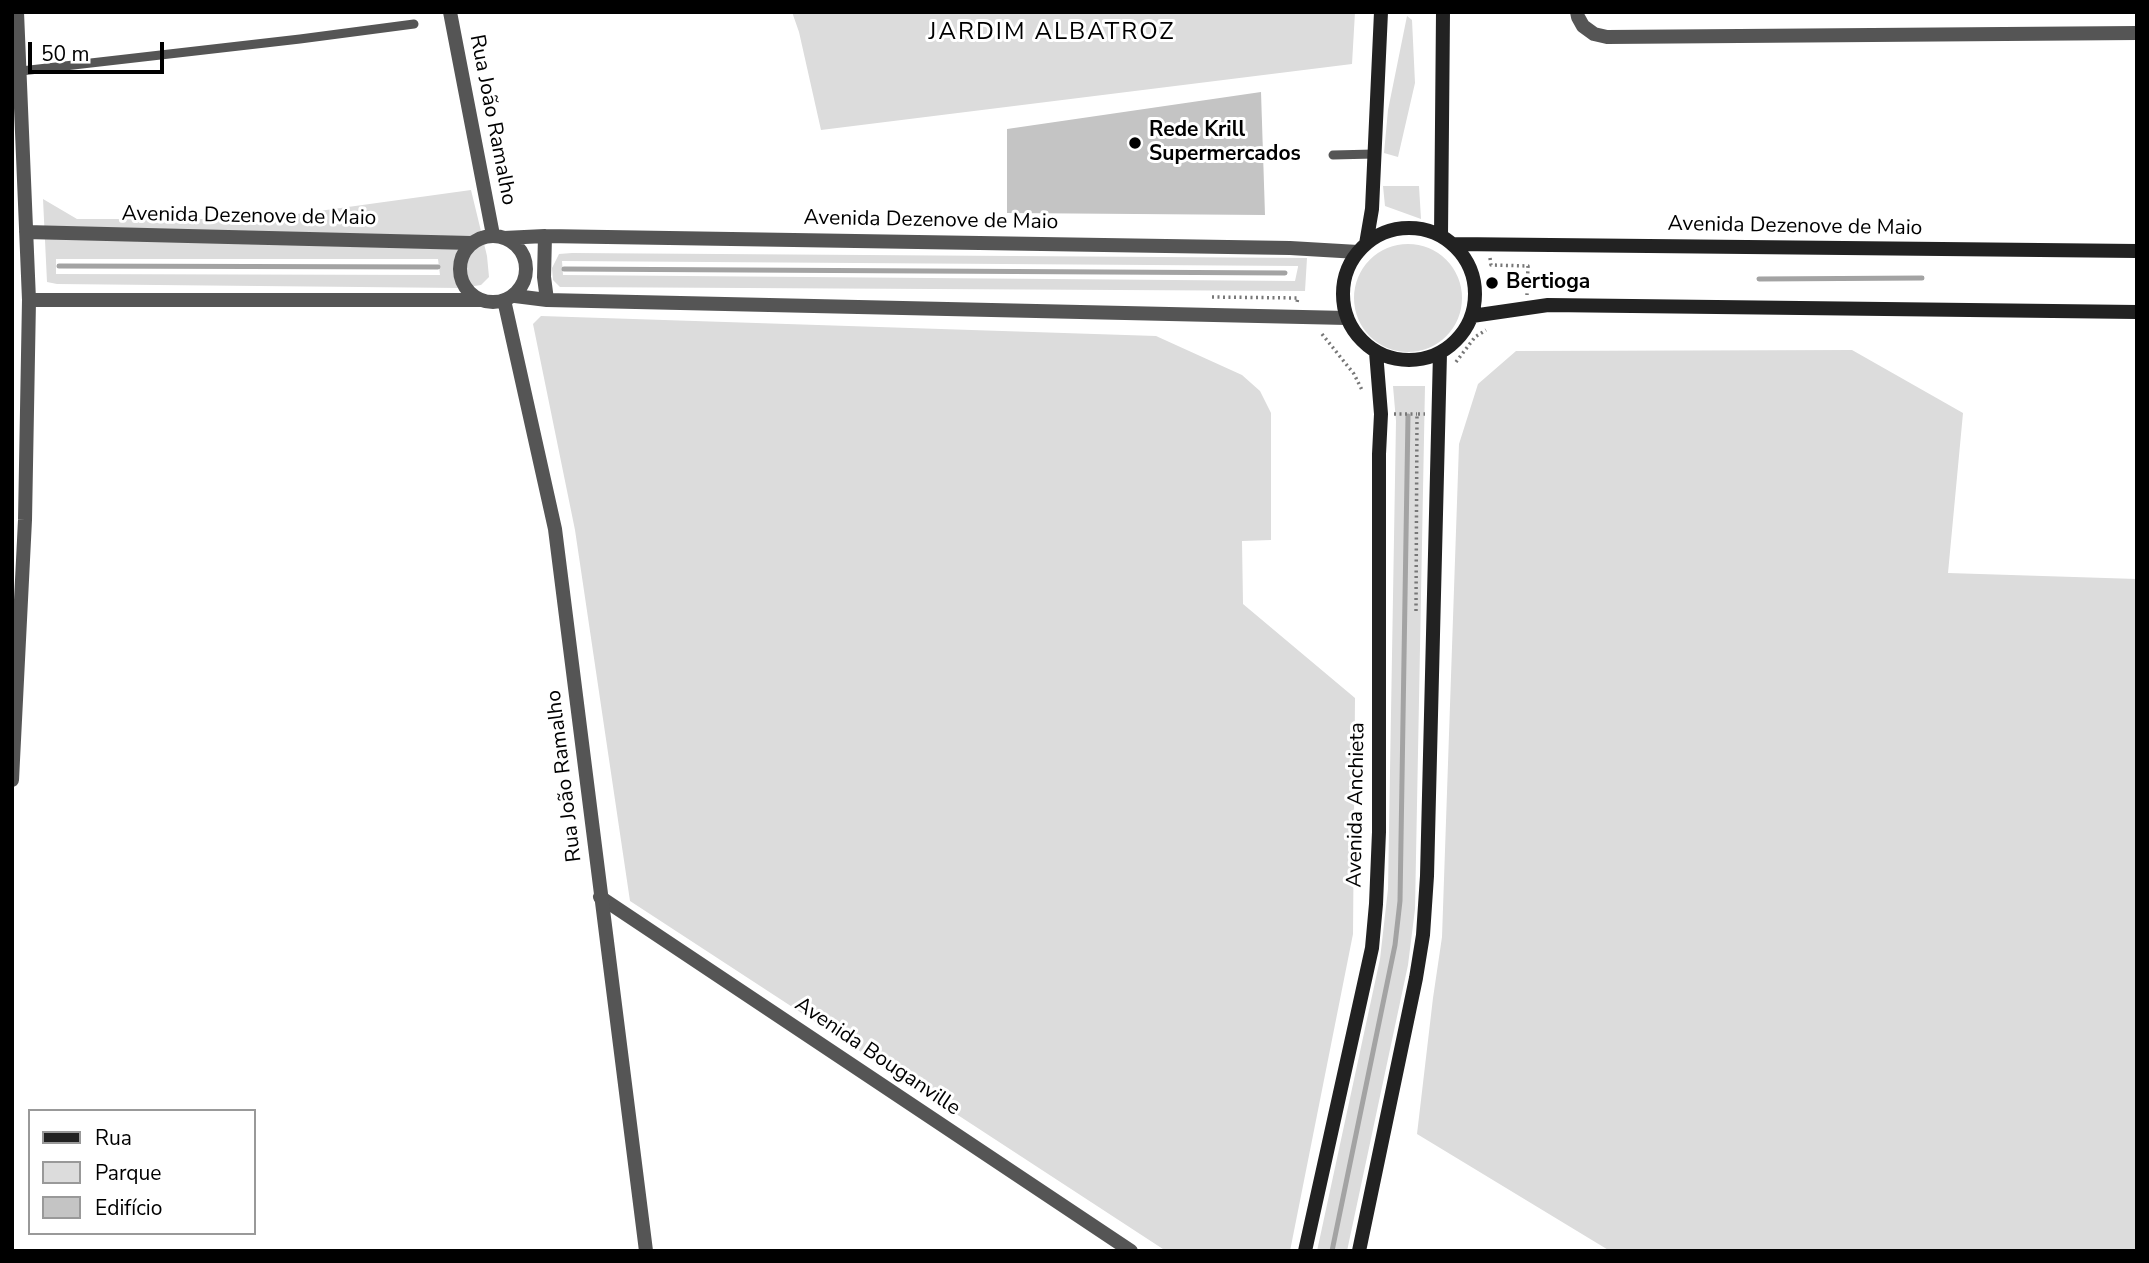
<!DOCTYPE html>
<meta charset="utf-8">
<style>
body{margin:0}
#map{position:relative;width:2149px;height:1263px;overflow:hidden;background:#fff;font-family:"Nunito Sans",sans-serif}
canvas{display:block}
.frame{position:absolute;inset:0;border:14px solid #000;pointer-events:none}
.legend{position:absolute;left:28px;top:1109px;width:228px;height:126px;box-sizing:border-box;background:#fff;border:2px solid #999;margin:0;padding:9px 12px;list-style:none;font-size:21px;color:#000}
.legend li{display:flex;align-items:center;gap:14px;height:35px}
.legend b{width:35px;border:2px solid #999}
.scale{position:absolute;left:28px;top:42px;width:136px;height:32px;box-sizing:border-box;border:4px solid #000;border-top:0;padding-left:9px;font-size:21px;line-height:24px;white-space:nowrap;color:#000;-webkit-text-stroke:5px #fff;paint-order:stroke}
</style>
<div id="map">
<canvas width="2149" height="1263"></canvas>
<div class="frame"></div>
<ul class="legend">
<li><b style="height:9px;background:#222"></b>Rua</li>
<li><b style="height:19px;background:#dcdcdc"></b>Parque</li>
<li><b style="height:19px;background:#c4c4c4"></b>Edifício</li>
</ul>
<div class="scale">50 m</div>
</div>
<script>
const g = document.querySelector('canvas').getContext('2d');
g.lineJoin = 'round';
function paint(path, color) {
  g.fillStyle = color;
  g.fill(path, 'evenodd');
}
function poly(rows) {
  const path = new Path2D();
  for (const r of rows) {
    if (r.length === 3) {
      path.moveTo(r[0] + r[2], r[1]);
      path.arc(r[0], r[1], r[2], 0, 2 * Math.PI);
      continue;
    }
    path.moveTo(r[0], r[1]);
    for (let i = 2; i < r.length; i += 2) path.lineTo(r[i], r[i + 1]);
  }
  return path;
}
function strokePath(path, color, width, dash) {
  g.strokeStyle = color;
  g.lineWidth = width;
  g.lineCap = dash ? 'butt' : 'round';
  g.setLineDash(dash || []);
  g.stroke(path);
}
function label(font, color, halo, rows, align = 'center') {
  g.font = font + ' "Nunito Sans",sans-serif';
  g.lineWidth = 6;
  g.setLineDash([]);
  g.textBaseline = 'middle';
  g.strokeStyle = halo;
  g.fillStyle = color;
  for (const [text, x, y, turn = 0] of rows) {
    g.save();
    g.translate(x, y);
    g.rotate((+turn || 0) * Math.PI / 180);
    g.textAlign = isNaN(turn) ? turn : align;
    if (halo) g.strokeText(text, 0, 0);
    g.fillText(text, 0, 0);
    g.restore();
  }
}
paint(poly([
 [792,12,1355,12,1352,64,821,130,799,32],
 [1407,16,1412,20,1415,83,1398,157,1384,153,1388,110],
 [1383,186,1419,186,1421,219,1385,206],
 [471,190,487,256,489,277,481,285,461,288,57,284,47,282,43,199,77,219,261,219],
 [438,259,440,275,56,274,56,259],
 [1408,298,54],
 [572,253,1307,258,1305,291,560,287,553,280,552,268,559,254],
 [562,261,1298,266,1298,267,1295,281,563,275],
 [541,316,1156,336,1242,375,1260,391,1271,413,1271,540,1242,541,1243,604,1355,698,1353,934,1290,1251,1166,1251,630,901,575,530,533,324],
 [1852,350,1963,413,1948,573,2137,579,2137,1251,1610,1251,1417,1134,1433,998,1442,937,1459,444,1478,384,1516,351],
 [1393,386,1425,386,1415,909,1408,965,1347,1251,1317,1251,1380,959,1388,889,1396,421]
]), '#dcdcdc');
strokePath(poly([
 [59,266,438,267],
 [564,269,1285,273],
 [1759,279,1922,278],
 [1332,1251,1395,945,1400,901,1408,416]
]), '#a3a3a3', 5);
paint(poly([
 [1261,92,1265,215,1007,213,1007,129]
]), '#c4c4c4');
strokePath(poly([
 [1490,258,1491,265,1528,266,1527,295],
 [1212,297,1298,298,1297,302],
 [1322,334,1354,374,1362,390],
 [1456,362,1475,337,1486,330],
 [1394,414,1417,414],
 [1416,611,1417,414,1425,414]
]), '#777', 3.5, [2, 3.5]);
strokePath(poly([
 [21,71,300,39,414,24],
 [1333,155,1374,154]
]), '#555', 9);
strokePath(poly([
 [1577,12,1578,17,1583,26,1594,34,1607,37,2137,33],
 [12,780,25,520,29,300],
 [600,897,1131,1251]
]), '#555', 14);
strokePath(poly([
 [17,12,29,300,481,300],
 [450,12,493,235],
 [26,232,471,243],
 [493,269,33],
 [545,236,544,277,547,300],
 [504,238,545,236,1290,248,1358,252],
 [515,296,547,300,1347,318],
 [504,300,555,529,646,1251]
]), '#555', 14);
strokePath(poly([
 [1409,294,66],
 [1441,236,1443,12],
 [1366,244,1372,209,1381,12],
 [1453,244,2137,251],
 [1472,316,1548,305,2137,312],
 [1305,1251,1372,948,1376,904,1379,832,1379,454,1381,414,1376,352],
 [1359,1251,1416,978,1423,935,1427,876,1440,353]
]), '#222', 14);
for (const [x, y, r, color] of [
 [1135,143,7,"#000"],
 [1492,283,7,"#000"]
]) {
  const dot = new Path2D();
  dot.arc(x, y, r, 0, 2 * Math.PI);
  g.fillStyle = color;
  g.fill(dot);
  strokePath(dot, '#fff', 2.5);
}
label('21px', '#000', '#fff', [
 ["Rua João Ramalho",492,120,79],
 ["Avenida Dezenove de Maio",249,217,1],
 ["Avenida Dezenove de Maio",931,221,1],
 ["Avenida Dezenove de Maio",1795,227,1],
 ["Rua João Ramalho",565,776,-97],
 ["Avenida Anchieta",1357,805,-89],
 ["Avenida Bouganville",877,1057,34]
]);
label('bold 21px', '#000', '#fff', [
 ["Rede Krill",1149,131],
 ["Supermercados",1149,155],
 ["Bertioga",1506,283]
], 'left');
g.letterSpacing = '2px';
label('24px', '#000', '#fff', [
 ["JARDIM ALBATROZ",1052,33]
]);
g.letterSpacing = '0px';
</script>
